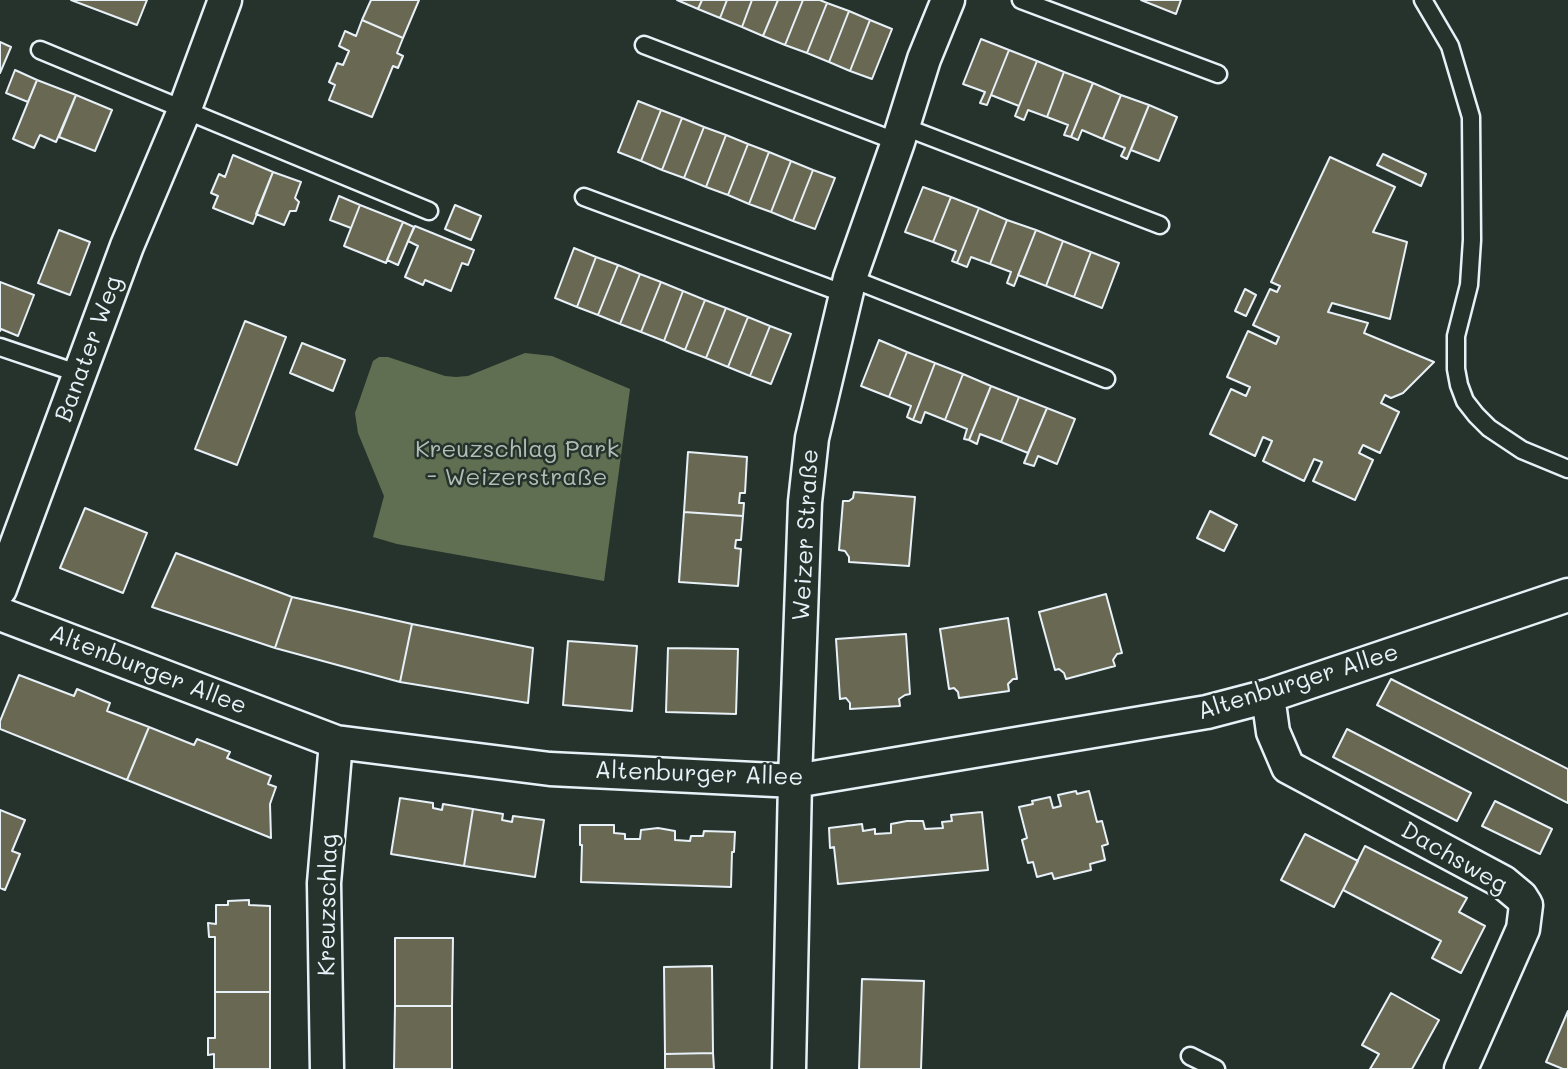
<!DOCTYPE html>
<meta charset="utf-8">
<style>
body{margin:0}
canvas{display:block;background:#26332d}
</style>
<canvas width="1568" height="1069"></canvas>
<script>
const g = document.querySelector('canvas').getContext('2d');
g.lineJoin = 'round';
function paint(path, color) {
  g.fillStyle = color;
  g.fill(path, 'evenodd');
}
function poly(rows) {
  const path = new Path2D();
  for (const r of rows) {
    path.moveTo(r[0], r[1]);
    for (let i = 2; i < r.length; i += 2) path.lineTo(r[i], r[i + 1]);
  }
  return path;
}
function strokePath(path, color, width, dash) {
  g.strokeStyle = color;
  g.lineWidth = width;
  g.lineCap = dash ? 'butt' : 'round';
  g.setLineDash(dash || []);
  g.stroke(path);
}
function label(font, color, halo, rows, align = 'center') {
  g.font = font + ' Mali,sans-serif';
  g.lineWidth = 5;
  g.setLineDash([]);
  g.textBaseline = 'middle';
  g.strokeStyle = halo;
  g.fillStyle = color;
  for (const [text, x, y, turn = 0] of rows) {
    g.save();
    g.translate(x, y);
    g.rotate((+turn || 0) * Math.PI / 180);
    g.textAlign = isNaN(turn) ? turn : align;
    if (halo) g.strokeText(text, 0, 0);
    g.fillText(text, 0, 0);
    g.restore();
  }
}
paint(poly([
 [525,353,552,356,630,389,604,581,397,544,373,537,384,496,358,433,355,413,373,361,379,357,388,357,445,376,456,377,468,376]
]), '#606f51');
const building = poly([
 [71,0,147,0,137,25,71,0],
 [371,0,419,0,403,38,362,20,371,0],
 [677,0,702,0,698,9,677,0],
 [702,0,727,0,720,18,698,9,702,0],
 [727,0,752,0,742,27,720,18,727,0],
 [752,0,778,0,763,36,742,27,752,0],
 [778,0,803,0,785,45,763,36,778,0],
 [803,0,820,0,827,3,807,53,785,45,803,0],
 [1141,0,1181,0,1176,14,1141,0],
 [827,3,849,11,829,62,807,53,827,3],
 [849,11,870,20,850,71,829,62,849,11],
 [362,20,403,38,397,53,403,56,398,68,393,66,372,117,329,100,335,85,329,82,337,63,343,65,349,51,339,46,345,31,356,36,362,20],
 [870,20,892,29,872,79,850,71,870,20],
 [981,39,1009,50,987,105,980,103,985,92,963,84,981,39],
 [0,42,11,47,0,73,0,42],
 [1009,50,1037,61,1019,106,991,95,1009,50],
 [1037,61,1064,72,1047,117,1028,110,1024,120,1015,116,1037,61],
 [15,70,37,80,28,102,6,93,15,70],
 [1064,72,1093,83,1071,137,1064,135,1068,125,1047,117,1064,72],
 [37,80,76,95,56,142,40,135,34,148,13,139,37,80],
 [1093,83,1121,95,1103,139,1082,130,1078,140,1071,137,1093,83],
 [76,95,112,110,95,151,59,137,76,95],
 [1121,95,1149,105,1127,159,1121,156,1125,148,1103,139,1121,95],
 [638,101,661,110,641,161,618,152,638,101],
 [1149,105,1177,117,1159,161,1131,150,1149,105],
 [661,110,682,118,662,170,641,161,661,110],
 [682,118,704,127,684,178,662,170,682,118],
 [704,127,726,135,706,187,684,178,704,127],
 [726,135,748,144,728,195,706,187,726,135],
 [748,144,769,152,749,204,728,195,748,144],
 [769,152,791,161,771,212,749,204,769,152],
 [1383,154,1426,174,1421,186,1377,165,1383,154],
 [233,155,273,172,253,224,213,208,218,196,211,193,219,174,225,177,233,155],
 [1330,157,1395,187,1373,232,1407,242,1390,319,1332,303,1328,312,1368,323,1364,333,1434,362,1403,393,1391,398,1385,395,1381,403,1399,412,1380,453,1363,445,1359,453,1373,460,1355,500,1313,481,1322,462,1314,459,1304,481,1263,461,1272,441,1263,437,1255,456,1210,434,1231,389,1246,396,1250,387,1227,377,1248,331,1276,344,1279,337,1253,325,1270,289,1277,292,1280,286,1271,282,1330,157],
 [791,161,813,170,793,221,771,212,791,161],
 [813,170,835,178,815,229,793,221,813,170],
 [273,172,301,182,295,198,299,202,296,211,290,211,284,225,256,214,273,172],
 [923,187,951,197,933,242,905,232,923,187],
 [339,196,360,205,351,228,330,220,339,196],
 [951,197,979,208,957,263,952,261,956,251,933,242,951,197],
 [360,205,403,222,386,263,344,246,360,205],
 [455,205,481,216,471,240,445,229,455,205],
 [979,208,1007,220,990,264,971,257,967,267,957,263,979,208],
 [1007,220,1036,230,1014,286,1007,283,1011,272,990,264,1007,220],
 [403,222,414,227,398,265,387,260,403,222],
 [415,226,474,250,468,265,462,263,451,291,425,280,423,285,405,277,418,246,408,241,415,226],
 [59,230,90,242,70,295,38,283,59,230],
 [1036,230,1063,241,1046,286,1018,275,1036,230],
 [1063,241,1091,252,1074,297,1046,286,1063,241],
 [574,248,596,257,577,307,555,298,574,248],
 [1091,252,1119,263,1102,308,1074,297,1091,252],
 [596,257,618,265,598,315,577,307,596,257],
 [618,265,640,274,620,324,598,315,618,265],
 [640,274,661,282,641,332,620,324,640,274],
 [0,282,34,295,18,336,1,329,0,331,0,282],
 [661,282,683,291,664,341,641,332,661,282],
 [1245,289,1256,295,1246,316,1235,311,1245,289],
 [683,291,705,300,685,350,664,341,683,291],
 [705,300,726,308,706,358,685,350,705,300],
 [726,308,748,317,728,367,706,358,726,308],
 [748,317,770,326,750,376,728,367,748,317],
 [245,321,286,337,237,465,195,449,245,321],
 [770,326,791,334,771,384,750,376,770,326],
 [879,340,907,352,889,397,861,386,879,340],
 [302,343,345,360,333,391,290,373,302,343],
 [907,352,935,363,913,420,907,417,911,406,889,397,907,352],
 [935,363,963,374,945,420,925,412,921,423,913,420,935,363],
 [963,374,991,386,969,440,964,439,967,429,945,420,963,374],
 [991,386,1019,397,1001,442,980,434,977,444,969,440,991,386],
 [1019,397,1047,408,1028,453,1001,442,1019,397],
 [1047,408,1075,419,1057,464,1038,456,1034,466,1024,463,1047,408],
 [688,452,747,457,745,493,740,493,739,503,744,503,743,516,684,512,688,452],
 [854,492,915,497,909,566,849,562,849,557,845,551,839,550,843,501,849,501,853,498,854,492],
 [85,508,147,533,123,593,60,568,85,508],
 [1210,511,1237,525,1224,551,1197,538,1210,511],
 [684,512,743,516,741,540,736,540,735,548,741,549,738,586,679,582,684,512],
 [176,553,292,597,275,648,152,607,176,553],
 [1106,594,1122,653,1117,654,1113,660,1115,666,1066,679,1064,673,1059,669,1055,670,1039,612,1106,594],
 [292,597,412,624,400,682,275,648,292,597],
 [1008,618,1017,679,1013,679,1008,684,1009,691,959,698,958,692,954,688,949,689,940,629,1008,618],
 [412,624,533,648,528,703,400,682,412,624],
 [906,634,910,694,905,695,899,699,900,706,850,709,850,703,846,698,840,699,836,639,906,634],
 [568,641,637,646,632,711,563,705,568,641],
 [668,648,738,649,736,714,666,712,668,648],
 [19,675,74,696,77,689,110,703,107,711,149,727,127,780,0,729,0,721,19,675],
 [1391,679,1568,769,1568,803,1377,705,1391,679],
 [149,727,194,745,197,739,230,752,227,758,271,776,268,784,276,787,270,804,271,838,127,780,149,727],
 [1347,729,1471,793,1457,821,1333,757,1347,729],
 [1076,791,1077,794,1089,791,1097,822,1102,821,1108,844,1102,846,1105,860,1090,864,1091,870,1054,879,1052,873,1037,877,1033,862,1028,863,1022,840,1027,838,1019,807,1033,804,1032,801,1050,797,1053,808,1061,806,1058,795,1076,791],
 [400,798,433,803,433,808,442,810,443,804,473,809,464,866,391,854,400,798],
 [1495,801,1552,829,1540,854,1482,826,1495,801],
 [473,809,503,814,502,820,512,822,513,816,544,820,535,877,464,866,473,809],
 [0,810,25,820,12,851,20,854,5,890,0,888,0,810],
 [982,812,988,870,838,884,834,847,830,848,829,828,862,824,863,831,875,829,875,834,891,833,891,824,907,821,923,821,925,829,943,828,942,822,952,821,951,815,982,812],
 [580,825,614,825,614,833,625,834,625,839,640,839,641,830,658,828,675,831,675,840,690,841,691,836,703,836,704,831,735,832,734,852,732,852,731,887,581,882,582,845,580,845,580,825],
 [1305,834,1358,861,1334,907,1281,880,1305,834],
 [1365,846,1467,898,1459,912,1485,926,1461,973,1432,958,1441,941,1343,890,1365,846],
 [249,900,249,905,270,906,270,992,215,992,215,937,209,937,208,923,216,924,216,905,228,905,228,901,249,900],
 [395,938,453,938,452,1006,395,1006,395,938],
 [712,966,713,1053,665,1054,664,967,712,966],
 [862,979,924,981,921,1069,859,1069,862,979],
 [215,992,270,992,270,1069,214,1069,214,1054,208,1055,208,1038,215,1038,215,992],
 [1391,993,1439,1020,1412,1069,1370,1069,1379,1054,1362,1045,1391,993],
 [395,1006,452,1006,452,1069,394,1069,395,1006],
 [1568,1011,1568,1069,1563,1069,1546,1062,1568,1011],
 [713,1053,714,1069,665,1069,665,1054,713,1053]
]);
paint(building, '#686853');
strokePath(building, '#e8f1f8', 2);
const service = poly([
 [1021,0,1218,74],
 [1423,0,1450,46,1471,117,1472,240,1469,285,1456,336,1456,369,1459,385,1465,401,1476,415,1489,428,1522,450,1568,469],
 [644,45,898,142],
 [40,50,429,211],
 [902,126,1160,225],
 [584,197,845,294],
 [850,278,1106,379],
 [0,347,80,374],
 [1190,1056,1216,1069]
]);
const minor = poly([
 [0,589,127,246,184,111,225,0],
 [0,614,336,742,550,769,795,781,1207,712,1268,696,1568,595],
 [1268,696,1273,732,1288,767,1503,882,1521,897,1526,905,1523,929,1461,1069],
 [327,1069,324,883,336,742],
 [789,1069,795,781,805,502,812,438,850,278,898,142,924,59,948,0]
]);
strokePath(service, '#e8f1f8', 21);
strokePath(minor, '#e8f1f8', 37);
strokePath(service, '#26332d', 16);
strokePath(minor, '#26332d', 32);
label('24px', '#e8f1f8', '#26332d', [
 ["Banater Weg",89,349,-70],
 ["Weizer Straße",806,535,-87],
 ["Altenburger Allee",148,670,21],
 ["Altenburger Allee",1298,682,-17],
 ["Altenburger Allee",699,774,2],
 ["Dachsweg",1454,858,30],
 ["Kreuzschlag",328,905,-89]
]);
label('24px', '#b2bdb5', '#26332d', [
 ["Kreuzschlag Park",517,450],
 ["- Weizerstraße",517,478]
]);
</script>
